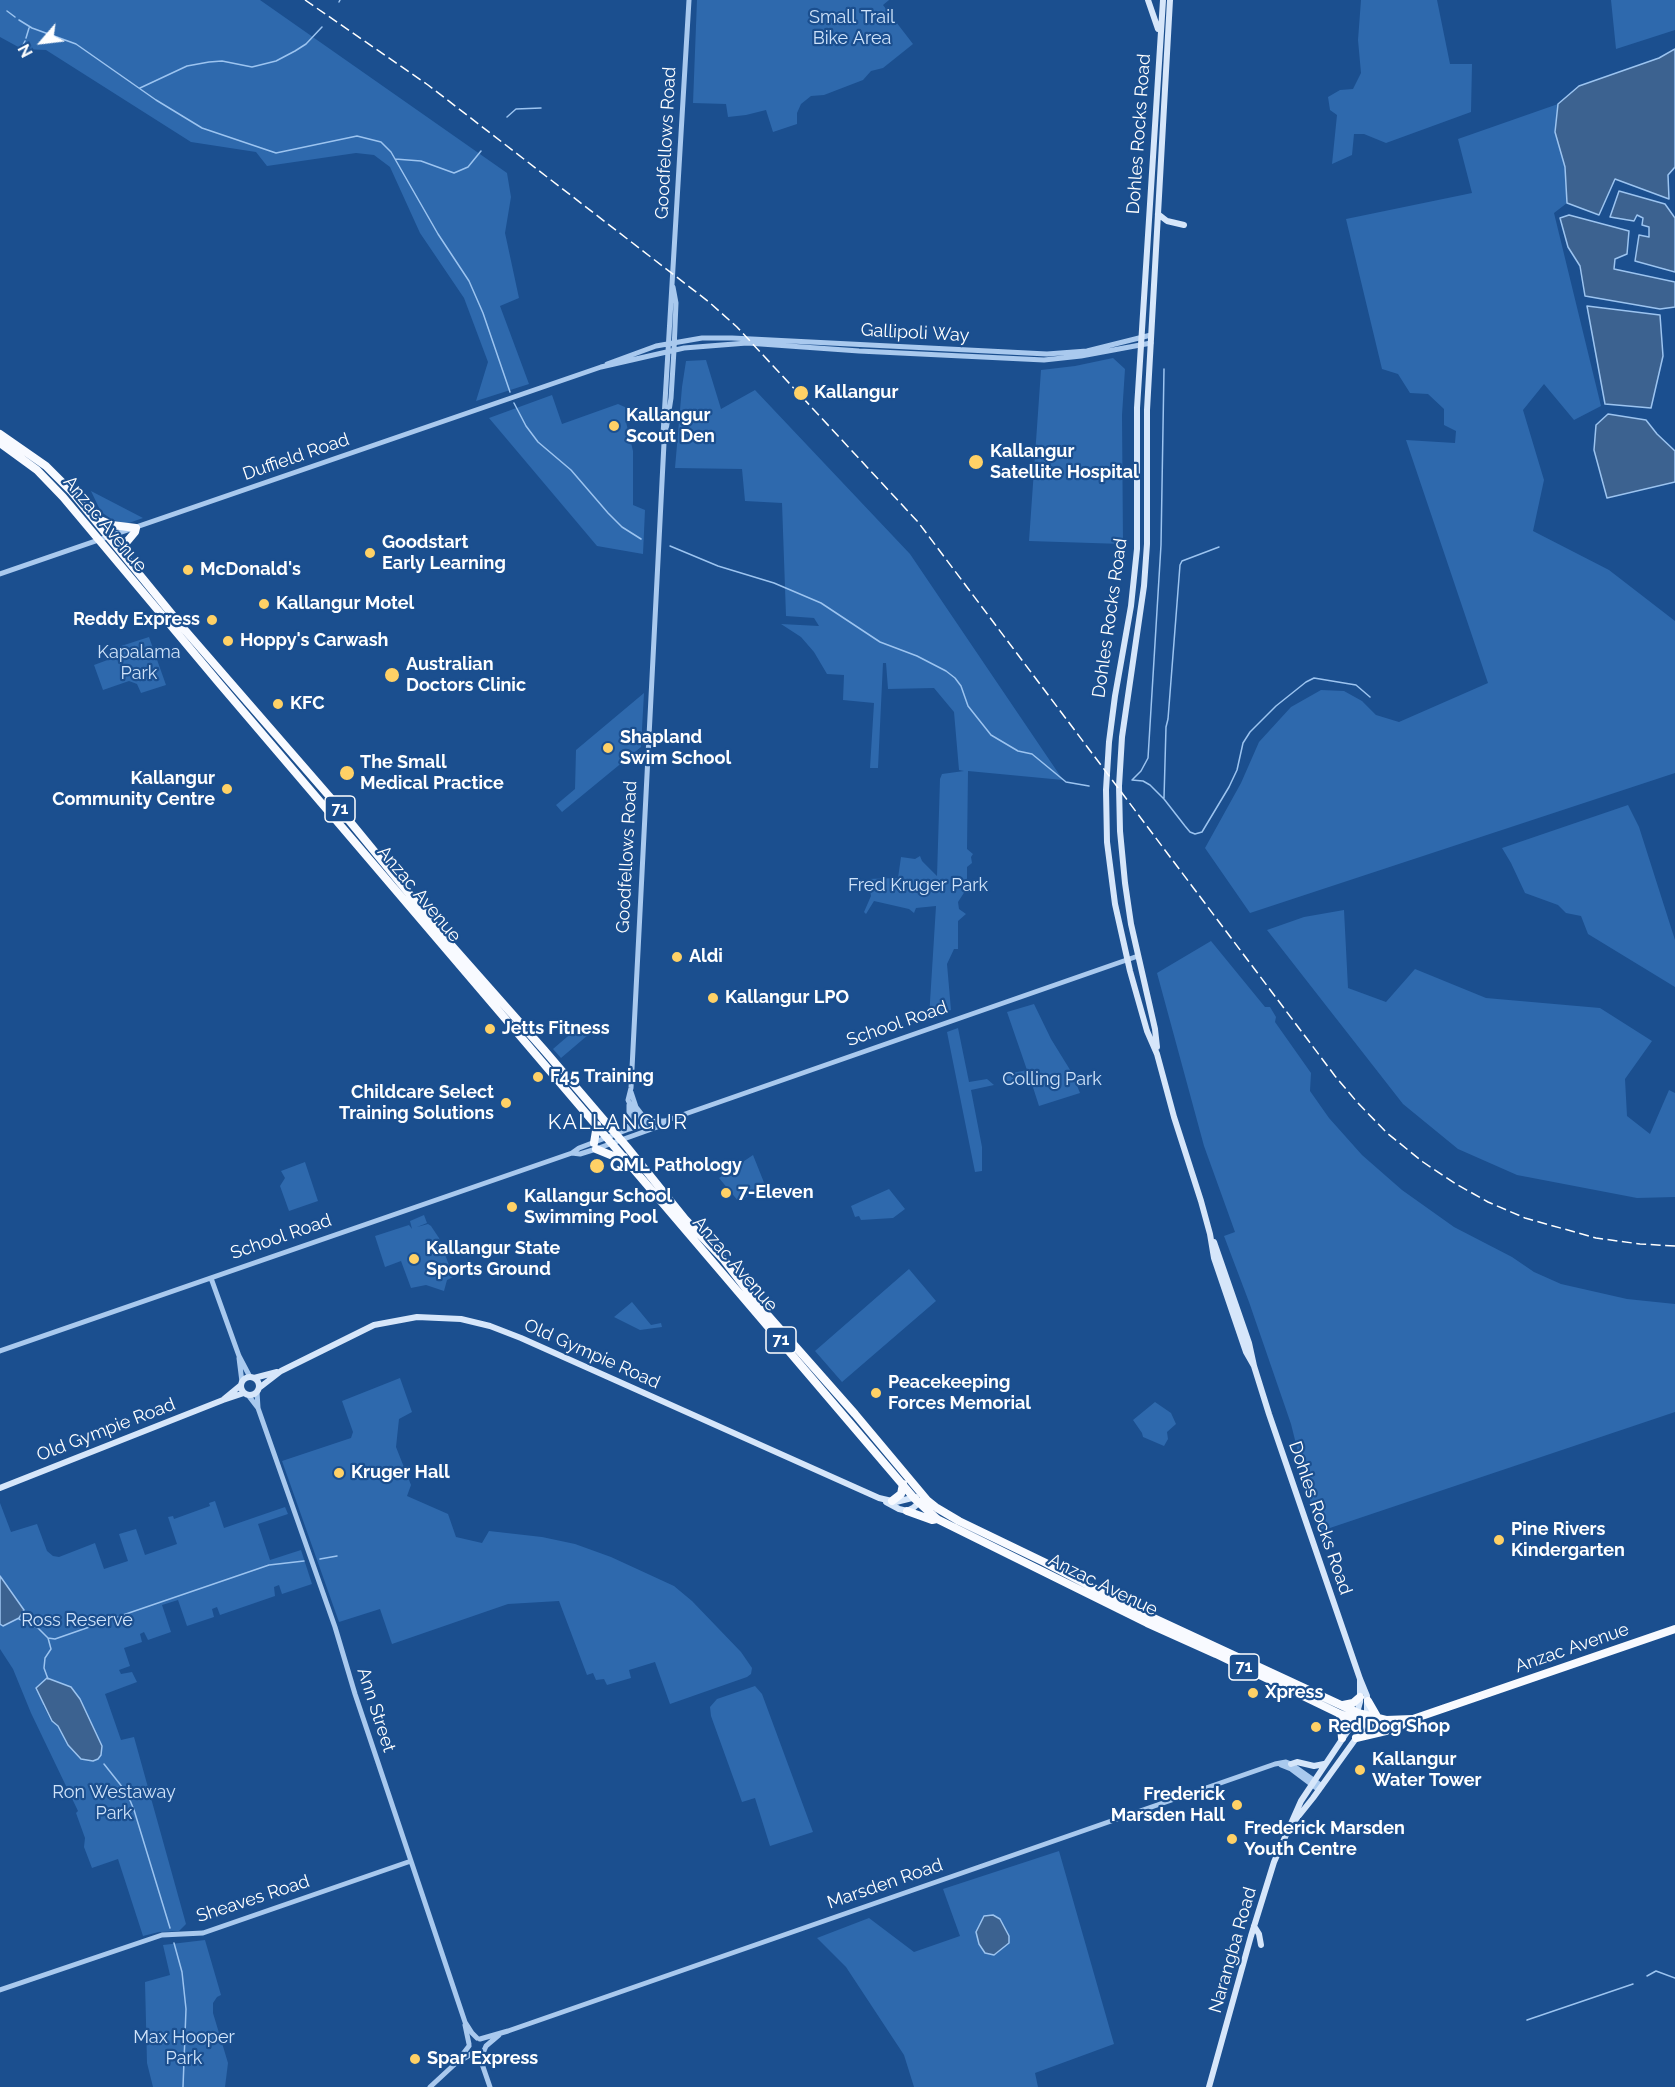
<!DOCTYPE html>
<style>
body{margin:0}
#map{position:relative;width:1675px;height:2087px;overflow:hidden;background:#1b4f8f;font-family:Raleway,sans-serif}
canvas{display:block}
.north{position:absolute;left:12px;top:12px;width:60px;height:60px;-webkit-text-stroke:4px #1b4f8f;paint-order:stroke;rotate:242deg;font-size:16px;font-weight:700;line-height:24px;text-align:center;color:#fff}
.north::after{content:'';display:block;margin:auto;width:21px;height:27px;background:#fff;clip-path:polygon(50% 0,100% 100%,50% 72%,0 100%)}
</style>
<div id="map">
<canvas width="1675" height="2087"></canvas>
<div class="north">N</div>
</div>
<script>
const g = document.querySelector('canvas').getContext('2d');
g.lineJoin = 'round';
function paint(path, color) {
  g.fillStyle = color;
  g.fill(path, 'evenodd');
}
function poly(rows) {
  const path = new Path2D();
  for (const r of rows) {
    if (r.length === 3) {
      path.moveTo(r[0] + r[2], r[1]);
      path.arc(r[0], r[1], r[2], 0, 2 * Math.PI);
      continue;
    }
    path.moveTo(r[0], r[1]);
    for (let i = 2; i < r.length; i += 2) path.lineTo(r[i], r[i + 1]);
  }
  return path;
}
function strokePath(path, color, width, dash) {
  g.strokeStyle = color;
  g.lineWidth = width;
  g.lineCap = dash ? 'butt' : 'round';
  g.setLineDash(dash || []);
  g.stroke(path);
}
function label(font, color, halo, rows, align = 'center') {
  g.font = font + ' Raleway,sans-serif';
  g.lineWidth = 4.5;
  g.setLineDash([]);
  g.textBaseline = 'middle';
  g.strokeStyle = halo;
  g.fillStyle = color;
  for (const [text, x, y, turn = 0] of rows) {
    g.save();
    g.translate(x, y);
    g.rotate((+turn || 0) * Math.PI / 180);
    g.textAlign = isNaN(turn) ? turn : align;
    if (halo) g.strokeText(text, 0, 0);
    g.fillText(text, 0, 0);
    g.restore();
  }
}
paint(poly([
 [0,0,260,0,507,173,511,197,505,233,519,298,500,306,529,384,476,401,488,362,464,298,420,233,390,167,374,155,356,153,267,166,256,152,191,142,46,50,22,49,0,37],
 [697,0,889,0,883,5,913,44,883,68,871,71,863,80,824,95,811,96,801,104,797,113,797,124,773,132,766,110,746,115,728,117,726,104,693,103],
 [1361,0,1437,0,1450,64,1472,64,1471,112,1386,143,1364,134,1354,134,1352,155,1332,164,1337,115,1330,110,1328,97,1340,90,1353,89,1361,73,1358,40],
 [1611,0,1675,0,1675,30,1616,49],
 [1558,104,1555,132,1565,167,1567,203,1554,213,1601,406,1574,420,1544,384,1523,410,1544,480,1533,531,1609,570,1675,621,1675,773,1250,913,1205,848,1241,783,1259,742,1291,707,1321,690,1344,691,1362,701,1376,715,1399,722,1488,683,1406,440,1455,443,1456,431,1444,425,1444,409,1428,394,1410,393,1398,374,1382,369,1346,219,1472,193,1458,139],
 [1113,358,1125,369,1122,415,1123,544,1029,541,1041,370,1075,366],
 [706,360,721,409,755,390,910,554,1063,780,968,771,967,849,973,854,971,857,972,863,967,867,967,888,958,902,959,909,966,914,958,921,958,949,954,949,947,964,951,1010,929,1018,936,906,916,908,914,913,909,909,874,901,866,914,864,912,871,896,868,879,898,878,901,857,915,859,920,856,922,861,937,876,940,779,942,774,964,771,959,770,954,712,934,688,888,689,886,663,883,663,878,768,870,768,874,703,843,700,844,675,827,674,814,652,801,637,781,624,819,626,814,618,786,616,782,503,745,501,742,469,675,468,682,387,686,361],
 [552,395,562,424,618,404,627,408,626,422,633,451,633,505,645,510,643,554,597,546,489,418],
 [91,491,143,518,126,524,113,520,101,512],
 [149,637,166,685,141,693,137,684,129,681,103,690,94,665,121,655,118,647],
 [644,693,641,747,562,812,556,805,575,789,576,750],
 [1628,805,1639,827,1675,940,1675,987,1588,934,1581,916,1566,913,1558,905,1525,893,1511,863,1502,848],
 [1344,910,1348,988,1386,1002,1415,969,1486,998,1600,1008,1652,1041,1625,1079,1627,1116,1650,1134,1669,1090,1675,1093,1675,1197,1637,1198,1517,1175,1458,1149,1403,1104,1267,930,1304,917],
 [1211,941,1265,1007,1270,1007,1276,1017,1275,1022,1311,1073,1310,1091,1329,1118,1362,1155,1402,1190,1454,1227,1512,1257,1534,1272,1561,1284,1627,1299,1675,1304,1675,1412,1318,1532,1291,1424,1249,1302,1224,1236,1235,1232,1204,1146,1157,973],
 [1034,1004,1051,1039,1072,1073,1080,1093,1039,1106,1030,1078,1004,1082,1003,1075,1027,1070,1007,1012],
 [582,1024,588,1035,561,1058,553,1049],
 [958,1028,969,1082,987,1079,994,1085,971,1090,982,1147,982,1171,975,1172,947,1032],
 [753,1155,765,1185,739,1202,719,1178],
 [305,1162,318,1201,289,1211,280,1186,285,1178,281,1171],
 [889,1189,905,1209,893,1218,861,1220,859,1216,855,1217,851,1206],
 [424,1215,427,1223,417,1227,428,1224,431,1226,439,1238,450,1268,454,1270,453,1277,447,1280,444,1291,426,1285,411,1288,401,1261,385,1267,375,1236,409,1225,412,1229,410,1221],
 [909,1269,936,1301,842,1382,815,1351],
 [632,1302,651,1325,661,1323,662,1327,640,1330,614,1317],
 [400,1378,412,1412,399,1419,396,1447,411,1485,407,1496,448,1514,456,1537,482,1543,489,1531,542,1537,575,1544,611,1557,674,1586,692,1601,741,1652,752,1668,751,1674,747,1677,670,1704,655,1662,629,1670,631,1678,607,1685,604,1679,596,1680,593,1673,587,1675,559,1601,508,1604,392,1644,380,1609,339,1622,282,1461,351,1438,353,1432,342,1401],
 [1155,1402,1171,1413,1176,1424,1167,1432,1168,1439,1164,1446,1143,1437,1142,1433,1133,1420],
 [215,1501,224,1528,285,1507,288,1514,258,1524,270,1560,301,1550,312,1584,282,1594,279,1585,274,1587,275,1596,220,1615,217,1607,212,1609,214,1617,187,1626,178,1600,162,1605,171,1632,148,1640,144,1632,140,1634,142,1642,124,1648,130,1666,119,1670,121,1674,132,1672,137,1682,105,1694,121,1740,134,1737,186,1924,179,1931,159,1932,143,1936,118,1859,92,1868,84,1847,85,1838,76,1813,78,1811,31,1713,13,1669,0,1649,0,1624,3,1626,24,1610,0,1576,0,1503,11,1532,37,1524,47,1551,53,1556,59,1557,95,1543,104,1569,128,1561,119,1534,136,1529,145,1555,177,1544,168,1517,173,1516,174,1519,210,1506,209,1503],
 [80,1699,102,1746,81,1759,68,1745,58,1726,51,1721,43,1705],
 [755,1686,762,1694,813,1832,770,1846,755,1798,742,1802,711,1716,710,1707,717,1699],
 [1059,1851,1114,2044,1035,2073,1038,2087,914,2087,904,2055,846,1967,817,1938,869,1918,914,1952,960,1936,943,1889],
 [205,1940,221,1995,217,1997,213,2003,213,2013,228,2063,225,2087,153,2087,147,2063,145,1982,170,1975,163,1945]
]), '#2e69ad');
const water = poly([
 [1675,49,1675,167,1668,175,1669,199,1615,179,1599,215,1567,203,1565,167,1555,132,1558,104,1579,86,1659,58,1675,49],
 [1619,191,1665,204,1675,218,1675,272,1635,261,1639,235,1649,237,1649,227,1642,225,1643,218,1637,215,1634,221,1610,217,1619,191],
 [1569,215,1629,231,1627,254,1615,259,1614,269,1675,282,1675,307,1660,309,1585,296,1580,266,1568,247,1560,218,1569,215],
 [1587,306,1660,315,1663,356,1651,408,1605,404,1587,306],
 [1608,414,1646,420,1657,434,1675,451,1675,482,1607,498,1594,450,1596,425,1608,414],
 [0,1576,24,1610,19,1618,3,1626,0,1624,0,1576],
 [47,1678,71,1687,80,1699,102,1746,101,1755,98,1759,93,1761,81,1759,68,1745,58,1726,52,1721,36,1688,47,1678],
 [993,1915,1000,1919,1009,1936,1009,1943,994,1955,985,1953,979,1944,976,1932,984,1916,993,1915]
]);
paint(water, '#3c6290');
strokePath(water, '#9cc4f0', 1.5);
strokePath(poly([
 [339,2,340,0],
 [7,11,15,17],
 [19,20,32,28,76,44,156,100,202,128,276,153,357,136,381,142,391,152,438,234,469,281,483,313,510,392],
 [26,38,29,28],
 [22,47,25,41],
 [140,88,187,66,209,62,222,61,252,67,276,61,295,51,306,44,322,27],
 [507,117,516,109,541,108],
 [395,159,421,161,454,173,468,167,481,151],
 [514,403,526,426,538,442,571,470,608,513,622,527,641,539],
 [670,546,718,566,774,583,821,603,880,642,917,656,946,671,955,678,961,686,968,706,991,735,1018,751,1032,754,1066,782,1089,786],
 [1132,780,1141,771,1148,758,1161,545,1164,369],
 [1132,780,1143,781,1150,785,1164,799,1185,826,1190,832,1195,834,1202,832,1229,787,1237,770,1243,743,1250,732,1276,706,1306,682,1314,678,1356,685,1370,697],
 [1164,798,1166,727,1168,719,1180,565,1182,561,1219,547],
 [320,1559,337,1556],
 [120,1616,269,1565,304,1561],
 [19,1619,38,1628,48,1638,51,1649,45,1658,44,1668,48,1679],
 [48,1638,55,1639,118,1617],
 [104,1764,127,1793,134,1810,170,1928],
 [174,1943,182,1972,186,2009,183,2087],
 [1647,1976,1656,1971,1675,1978],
 [1527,2020,1633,1984]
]), '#9cc4f0', 1.5);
strokePath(poly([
 [607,364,656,346,702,338,732,338,1047,354,1087,351,1151,335],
 [663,435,689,0],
 [0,574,601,367,684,348,747,343,859,351,1044,360,1081,356,1151,343],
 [631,1092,636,1107,649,1124],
 [629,1129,629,1105],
 [648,1130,633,1111,628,1100,631,1088,664,443,671,398,674,350,676,303,673,287],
 [572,1153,580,1154,596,1149,660,1126,665,1121],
 [211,1278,239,1356,250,1377],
 [0,1351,572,1153,579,1148,629,1129,656,1121,665,1121,1138,956],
 [239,1358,242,1382],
 [257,1392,258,1408,335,1627,355,1694,465,2022,472,2033,477,2038],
 [248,1395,258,1408],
 [1281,1765,1291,1769,1319,1790],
 [0,1990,162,1935,203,1933,411,1861],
 [465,2025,469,2044],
 [480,2039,508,2031,1275,1764,1286,1762,1291,1764,1322,1786],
 [473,2053,479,2055,483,2053,486,2046,499,2035],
 [476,2055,481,2061,490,2087],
 [458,2062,473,2053],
 [430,2087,456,2063,469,2046]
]), '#a9c9ee', 5);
strokePath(poly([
 [1148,0,1158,29],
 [1163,0,1137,408,1137,549,1131,606,1115,696,1109,742,1106,790,1107,842,1115,904,1130,971,1147,1031,1157,1054,1174,1117,1201,1201,1210,1234,1214,1258,1246,1352,1254,1366],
 [1158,214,1167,221,1184,225],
 [1157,1047,1155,1029,1131,924,1125,883,1120,831,1119,786,1122,737,1144,586,1147,544,1147,410,1170,0],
 [1214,1242,1249,1343,1254,1366,1269,1414,1360,1679,1367,1696,1367,1716,1362,1730,1313,1798,1293,1823],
 [250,1386,9],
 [254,1378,277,1372],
 [259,1388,281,1371,374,1325,417,1317,461,1319,490,1326,521,1338,879,1498,896,1502,916,1497],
 [224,1399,241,1385],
 [0,1488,223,1400,244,1393],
 [886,1502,899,1509,907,1511,913,1508,921,1501],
 [1291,1764,1297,1762,1314,1766,1324,1764],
 [1254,1926,1259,1934,1261,1945],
 [1209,2087,1251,1936,1274,1862,1301,1801,1355,1720,1360,1702,1360,1680]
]), '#d6e6fa', 6);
strokePath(poly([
 [0,434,46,466,72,492,184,629,329,796,452,946,544,1050,627,1147,685,1219,724,1260,757,1303,855,1414,927,1500,937,1508,959,1521,1044,1562,1134,1609,1358,1713,1386,1720,1412,1719],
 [0,443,37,470,63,497,219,683,914,1498,937,1519,1147,1623,1216,1654,1340,1714,1377,1728,1389,1728,1402,1725,1413,1719,1675,1629],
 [95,518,112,525,136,528,135,532,125,544,124,555],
 [594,1143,597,1125],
 [596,1149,618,1158,624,1157],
 [892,1501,901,1494,903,1484],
 [907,1511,932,1520,937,1519],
 [1368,1701,1379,1720],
 [1343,1705,1353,1703,1360,1697],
 [1340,1714,1342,1738],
 [1356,1738,1386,1731]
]), '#f8faff', 8);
strokePath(poly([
 [305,0,428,85,709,302,737,327,918,522,1335,1076,1357,1102,1387,1133,1423,1162,1456,1184,1488,1202,1525,1218,1596,1238,1640,1244,1675,1246]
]), '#fff', 1.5, [10, 4.5]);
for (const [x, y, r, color] of [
 [801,393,8,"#ffd166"],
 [614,426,6,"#ffd166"],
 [976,462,8,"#ffd166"],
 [370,553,6,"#ffd166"],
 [188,570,6,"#ffd166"],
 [264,604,6,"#ffd166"],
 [212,620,6,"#ffd166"],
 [228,641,6,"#ffd166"],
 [392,675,8,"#ffd166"],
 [278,704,6,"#ffd166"],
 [608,748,6,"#ffd166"],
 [347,773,8,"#ffd166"],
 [227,789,6,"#ffd166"],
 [677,957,6,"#ffd166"],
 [713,998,6,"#ffd166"],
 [490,1029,6,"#ffd166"],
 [538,1077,6,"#ffd166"],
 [506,1103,6,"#ffd166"],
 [597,1166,8,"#ffd166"],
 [726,1193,6,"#ffd166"],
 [512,1207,6,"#ffd166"],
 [414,1259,6,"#ffd166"],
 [876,1393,6,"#ffd166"],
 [339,1473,6,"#ffd166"],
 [1499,1540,6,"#ffd166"],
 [1253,1693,6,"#ffd166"],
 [1316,1727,6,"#ffd166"],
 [1360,1770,6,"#ffd166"],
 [1237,1805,6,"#ffd166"],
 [1232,1839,6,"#ffd166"],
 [415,2059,6,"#ffd166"]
]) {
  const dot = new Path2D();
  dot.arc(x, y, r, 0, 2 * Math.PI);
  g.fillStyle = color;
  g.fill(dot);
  strokePath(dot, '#1b4f8f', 2);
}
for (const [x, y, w] of [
 [340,809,30],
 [781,1340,30],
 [1244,1667,30]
]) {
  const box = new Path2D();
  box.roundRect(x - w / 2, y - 13, w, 26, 4.5);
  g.fillStyle = '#1b4f8f';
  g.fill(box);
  strokePath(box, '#fff', 1.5);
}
label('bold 16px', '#fff', null, [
 ["71",340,809],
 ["71",781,1340],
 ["71",1244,1667]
]);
label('18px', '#cfe3fa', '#1b4f8f', [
 ["Small Trail",852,18],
 ["Bike Area",852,39],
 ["Kapalama",139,653],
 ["Park",139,674],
 ["Fred Kruger Park",918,886],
 ["Colling Park",1052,1080],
 ["Ross Reserve",77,1621],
 ["Ron Westaway",114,1793],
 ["Park",114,1814],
 ["Max Hooper",184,2038],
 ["Park",184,2059]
]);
label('18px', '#fff', '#1b4f8f', [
 ["Dohles Rocks Road",1139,134,-86],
 ["Goodfellows Road",666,143,-87],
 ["Gallipoli Way",915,333,3],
 ["Duffield Road",296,457,-19],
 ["Anzac Avenue",105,524,50],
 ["Dohles Rocks Road",1110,618,-82],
 ["Goodfellows Road",627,857,-87],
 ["Anzac Avenue",419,894,50],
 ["School Road",897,1024,-19],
 ["School Road",281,1237,-19],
 ["Anzac Avenue",735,1264,49],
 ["Old Gympie Road",592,1354,24],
 ["Old Gympie Road",106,1430,-21],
 ["Dohles Rocks Road",1320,1518,71],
 ["Anzac Avenue",1103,1585,26],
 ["Anzac Avenue",1572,1648,-19],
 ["Ann Street",376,1710,72],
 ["Marsden Road",885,1884,-19],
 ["Sheaves Road",253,1899,-18],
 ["Narangba Road",1233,1950,-74]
]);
label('bold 18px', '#fff', '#1b4f8f', [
 ["Kallangur",814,393],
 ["Kallangur",626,416],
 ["Scout Den",626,437],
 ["Kallangur",990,452],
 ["Satellite Hospital",990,473],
 ["Goodstart",382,543],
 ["Early Learning",382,564],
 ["McDonald's",200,570],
 ["Kallangur Motel",276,604],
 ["Reddy Express",200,620,"right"],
 ["Hoppy's Carwash",240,641],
 ["Australian",406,665],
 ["Doctors Clinic",406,686],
 ["KFC",290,704],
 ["Shapland",620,738],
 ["Swim School",620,759],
 ["The Small",360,763],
 ["Medical Practice",360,784],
 ["Kallangur",215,779,"right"],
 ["Community Centre",215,800,"right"],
 ["Aldi",689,957],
 ["Kallangur LPO",725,998],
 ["Jetts Fitness",502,1029],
 ["F45 Training",550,1077],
 ["Childcare Select",494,1093,"right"],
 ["Training Solutions",494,1114,"right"],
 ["QML Pathology",610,1166],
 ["7-Eleven",738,1193],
 ["Kallangur School",524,1197],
 ["Swimming Pool",524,1218],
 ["Kallangur State",426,1249],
 ["Sports Ground",426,1270],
 ["Peacekeeping",888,1383],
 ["Forces Memorial",888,1404],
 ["Kruger Hall",351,1473],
 ["Pine Rivers",1511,1530],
 ["Kindergarten",1511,1551],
 ["Xpress",1265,1693],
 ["Red Dog Shop",1328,1727],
 ["Kallangur",1372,1760],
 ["Water Tower",1372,1781],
 ["Frederick",1225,1795,"right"],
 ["Marsden Hall",1225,1816,"right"],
 ["Frederick Marsden",1244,1829],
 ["Youth Centre",1244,1850],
 ["Spar Express",427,2059]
], 'left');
g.letterSpacing = '1.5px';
label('21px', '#fff', '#1b4f8f', [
 ["KALLANGUR",618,1123]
]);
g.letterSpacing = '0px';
</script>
